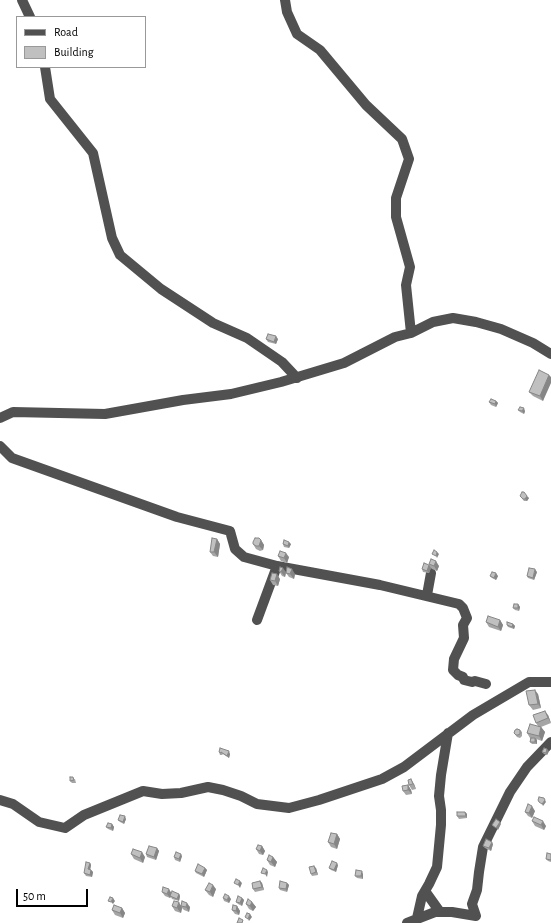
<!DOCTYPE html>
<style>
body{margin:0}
#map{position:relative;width:551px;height:923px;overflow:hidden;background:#fff;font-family:"Alegreya Sans",sans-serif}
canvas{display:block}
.legend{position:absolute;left:16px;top:16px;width:130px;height:52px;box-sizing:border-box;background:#fff;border:1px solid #999;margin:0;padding:5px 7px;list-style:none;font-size:12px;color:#000}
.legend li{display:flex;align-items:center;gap:8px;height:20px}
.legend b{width:20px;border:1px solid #999}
.scale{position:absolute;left:16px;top:889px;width:72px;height:18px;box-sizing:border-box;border:2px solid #000;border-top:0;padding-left:5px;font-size:12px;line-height:14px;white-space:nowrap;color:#000;-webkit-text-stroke:3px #fff;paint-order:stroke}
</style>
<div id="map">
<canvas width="551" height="923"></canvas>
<ul class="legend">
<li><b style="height:5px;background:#515151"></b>Road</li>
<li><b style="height:11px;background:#c0c0c0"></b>Building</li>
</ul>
<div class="scale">50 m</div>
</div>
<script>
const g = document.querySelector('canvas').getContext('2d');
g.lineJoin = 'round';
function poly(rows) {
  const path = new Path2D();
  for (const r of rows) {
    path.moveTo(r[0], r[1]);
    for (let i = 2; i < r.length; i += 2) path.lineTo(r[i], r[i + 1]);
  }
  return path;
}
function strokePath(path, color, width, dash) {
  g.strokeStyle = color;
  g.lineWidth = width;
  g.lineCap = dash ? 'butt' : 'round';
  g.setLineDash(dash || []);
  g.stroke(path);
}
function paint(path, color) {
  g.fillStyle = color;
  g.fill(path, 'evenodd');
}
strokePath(poly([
 [22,0,30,17],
 [285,0,287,12,297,34,320,50,366,105,402,139,409,159,396,198,396,217,410,267,406,285,411,333],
 [45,67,50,99,93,153,112,238,120,255,161,289,213,323,247,338,282,362,297,378],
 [0,418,13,412,105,414,183,400,231,394,281,382,344,363,395,337,411,333,433,322,453,318,476,322,501,329,533,343,551,354],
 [0,446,12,458,177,517,230,531,235,549,244,557,277,566,380,585,459,604,463,608,467,618,463,625,464,638,454,659,453,670,458,675,463,677,464,680,472,682,475,681,486,684],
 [427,595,431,573],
 [257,620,277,566],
 [0,800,13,804,39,822,65,828,84,815,143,791,162,794,181,793,208,787,223,790,241,796,257,804,289,808,319,800,382,779,404,767,473,715,529,682,551,682],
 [425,891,440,912],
 [417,918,422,896,429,884,437,867,441,825,441,810,439,796,441,775,448,733],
 [407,923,435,912,452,912,476,916,472,904,477,890,479,872,483,847,510,792,527,767,551,742]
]), '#515151', 10);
paint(poly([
 [266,339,278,339,276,344,268,342],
 [549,375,543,401,533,396,529,392],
 [496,401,498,403,496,407,491,405,489,402],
 [518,410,525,411,524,414,520,412],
 [520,496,529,498,527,501,524,501],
 [217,539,220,544,218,557,213,556,210,552],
 [261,540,264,545,263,550,260,551,256,549,253,544],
 [283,544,291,544,289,548,284,547],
 [278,556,289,557,287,563,281,561],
 [429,564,439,566,437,571,432,569,431,568,429,573,423,572,422,569,429,565],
 [279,571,295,574,294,579,289,577,286,573,285,577,282,576],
 [537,572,534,580,528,578,527,576],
 [490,576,498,576,496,580,492,578],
 [280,579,278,586,273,585,270,580],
 [518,604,520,607,519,611,515,610,513,608],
 [500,620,503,625,501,631,489,627,486,622],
 [513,624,515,626,514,629,508,627,507,625],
 [538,694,541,708,533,710,529,705],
 [548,715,551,723,541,727,545,732,542,741,536,739,537,740,537,744,532,744,530,742,530,738,527,733,538,726,536,723],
 [520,730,522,732,522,736,520,738,517,737,514,733],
 [549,751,547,755,544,754,542,752],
 [219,752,230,754,229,758,223,754,222,755,220,755],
 [75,779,76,783,72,783,70,781],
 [414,784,416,789,412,790,409,785],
 [408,785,411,790,412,794,406,795,403,791],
 [535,811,532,818,528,816,525,812],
 [465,812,467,814,467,818,459,819,457,816],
 [126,819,124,824,120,822,118,820],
 [532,821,546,826,544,830,535,826],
 [112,824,114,827,113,831,108,829,106,827],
 [337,834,340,839,337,849,331,847,328,842],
 [493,844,491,851,485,848,483,846],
 [262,846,265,851,263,855,259,854,256,849],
 [157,848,159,851,156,860,147,857,146,854],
 [131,854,145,857,143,863,134,859],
 [551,854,551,862,548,861,546,859],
 [182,856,180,862,175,860,174,857],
 [273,857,277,862,275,867,270,865,267,860],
 [90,863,91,865,90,869,93,872,92,877,86,876,84,873],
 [338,865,336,872,331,870,329,868],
 [205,868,207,870,204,877,196,873,195,871],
 [316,868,318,875,312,876,311,874],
 [363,874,363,879,357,878,355,876],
 [260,881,262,883,264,890,255,892,253,889],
 [287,883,289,885,287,892,280,890,279,888],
 [216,889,213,897,209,895,205,890],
 [162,892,179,894,180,896,179,901,172,899,171,897,170,898,165,896],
 [223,898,231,899,229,903,224,901],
 [242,898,244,900,242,906,238,904,236,902],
 [252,902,256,907,253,911,249,909,246,904],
 [181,905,190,907,189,912,184,910,182,908,181,913,175,911,172,906],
 [237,906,240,911,239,915,235,914,232,910],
 [122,908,125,913,123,918,115,915,112,910]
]), '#a5a5a5');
paint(poly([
 [276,336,278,339,276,344,274,342],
 [549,375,551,377,551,383,543,401,540,396],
 [496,401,498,403,496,407,495,404],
 [524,408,525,411,524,414,522,411],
 [527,496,529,498,527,501,525,499],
 [217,539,220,544,218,557,214,552],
 [261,540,264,545,263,550,259,546],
 [289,542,291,544,289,548,288,546],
 [437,552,439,554,437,558,436,556],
 [286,553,289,557,287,563,284,558],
 [436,561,439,566,437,571,434,566],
 [429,565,431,568,429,573,427,571],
 [283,568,286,572,285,577,281,572],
 [292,569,295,574,294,579,290,574],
 [535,569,537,572,534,580,533,578],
 [496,573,498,576,496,580,494,578],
 [277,574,280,579,278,586,275,581],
 [518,604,520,607,519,611,518,608],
 [500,620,503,625,501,631,498,627],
 [513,624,515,626,514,629,512,627],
 [535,690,538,694,541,708,538,704],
 [545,711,548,715,551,723,548,718],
 [541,727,545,732,542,741,539,736],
 [535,738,537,740,537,744,535,742],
 [547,749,549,751,547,755,546,753],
 [229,751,230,754,229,758,227,756],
 [411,779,414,784,416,789,413,784],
 [408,785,411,790,412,794,408,790],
 [545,800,546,802,543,806,542,804],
 [532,806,535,811,532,818,529,813],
 [465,812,467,814,467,818,466,816],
 [125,816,126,819,124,824,123,822],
 [543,821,546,826,544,830,541,825],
 [500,822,501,824,498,830,496,828],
 [112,824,114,827,113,831,111,828],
 [337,834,340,839,337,849,334,844],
 [492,842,493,844,491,851,489,848],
 [262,846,265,851,263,855,260,851],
 [157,848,159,851,156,860,154,857],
 [142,852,145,857,143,863,140,858],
 [181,854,182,856,180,862,179,859],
 [273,857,277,862,275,867,271,862],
 [90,863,91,865,90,871,88,869],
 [337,863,338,865,336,872,334,870],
 [314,866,316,868,318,875,316,872],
 [205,868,207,870,204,877,202,874],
 [91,870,93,872,92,877,90,875],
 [267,870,268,872,267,877,265,874],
 [362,871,363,874,363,879,361,876],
 [240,881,242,883,240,888,238,885],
 [260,881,262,883,264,890,262,887],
 [287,883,289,885,287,892,286,889],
 [213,885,216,889,213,897,210,892],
 [169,889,172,894,170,898,167,894],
 [179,894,180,896,179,901,177,899],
 [229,896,231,899,229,903,227,900],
 [113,898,115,901,113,904,111,902],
 [242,898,244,900,242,906,240,903],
 [179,902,182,908,181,913,177,908],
 [252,902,256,907,253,911,250,906],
 [187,903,190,907,189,912,186,907],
 [237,906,240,911,239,915,236,911],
 [122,908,125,913,123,918,120,913],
 [250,914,252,917,249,921,248,919]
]), '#868686');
const building = poly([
 [268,334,276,336,274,342,266,339,268,334],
 [539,370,549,375,540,396,529,392,539,370],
 [491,399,496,401,495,404,489,402,491,399],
 [520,407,524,408,522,411,518,410,520,407],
 [522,492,524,492,527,496,525,499,523,499,520,496,522,492],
 [212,538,217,539,214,552,210,552,212,538],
 [255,538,259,538,261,540,259,546,256,546,253,544,253,542,255,538],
 [284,540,289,542,288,546,283,544,284,540],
 [434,550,437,552,436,556,432,554,434,550],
 [280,551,286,553,284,558,278,556,280,551],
 [431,559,436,561,434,566,429,564,431,559],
 [424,563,429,565,427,571,422,569,424,563],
 [280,567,283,568,281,572,279,571,280,567],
 [287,567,292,569,290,574,286,573,287,567],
 [529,568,535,569,533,578,527,576,529,568],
 [492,572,496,573,494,578,490,576,492,572],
 [272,573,277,574,275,581,270,580,272,573],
 [514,604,518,604,518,608,513,608,514,604],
 [488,616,500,620,498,627,486,622,488,616],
 [507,622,513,624,512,627,507,625,507,622],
 [535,690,538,704,529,705,526,691,535,690],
 [545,711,548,718,536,723,533,715,545,711],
 [530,724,541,727,539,736,527,733,530,724],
 [517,729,520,730,520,734,518,735,516,735,514,733,515,730,517,729],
 [531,738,535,738,535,742,530,742,531,738],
 [220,748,229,751,227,756,221,752,221,753,219,752,220,748],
 [544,748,547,749,546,753,542,752,544,748],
 [70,777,73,777,74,780,70,781,70,777],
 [411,779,413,784,409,785,408,780,411,779],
 [408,785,408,790,403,791,402,786,408,785],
 [539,797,544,798,545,800,542,804,539,802,538,800,539,797],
 [528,804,532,806,529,813,525,812,528,804],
 [457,812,465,812,466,816,457,816,457,812],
 [120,815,125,816,123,822,118,820,120,815],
 [534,817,543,821,541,825,532,821,534,817],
 [496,819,500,822,496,828,492,825,496,819],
 [108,823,112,824,111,828,106,827,108,823],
 [331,833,337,834,334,844,328,842,331,833],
 [486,839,492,842,489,848,483,846,486,839],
 [258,845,262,846,260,851,256,849,258,845],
 [149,846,157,848,154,857,146,854,149,846],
 [133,849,142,852,140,858,131,854,133,849],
 [176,852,181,854,179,859,174,857,176,852],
 [547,853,551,854,551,860,546,859,547,853],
 [269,855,273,857,271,862,267,860,269,855],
 [332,861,337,863,334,870,329,868,332,861],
 [86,862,90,863,88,869,91,870,90,875,84,873,86,862],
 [198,864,205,868,202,874,195,871,198,864],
 [314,866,316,872,311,874,309,867,314,866],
 [263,868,267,870,265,874,261,873,263,868],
 [356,870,362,871,361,876,355,876,356,870],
 [236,879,240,881,238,885,234,883,236,879],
 [260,881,262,887,253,889,252,883,260,881],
 [280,881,287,883,286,889,279,888,280,881],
 [209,883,213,885,210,892,205,890,209,883],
 [163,887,169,889,167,894,162,892,163,887],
 [172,891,179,894,177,899,170,896,172,891],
 [225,894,229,896,227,900,223,898,225,894],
 [238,896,242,898,240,903,236,902,238,896],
 [110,897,113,898,111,902,108,901,110,897],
 [248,899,252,902,250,906,246,904,248,899],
 [174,901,179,902,177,908,172,906,174,901],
 [182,901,187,903,186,907,181,906,182,901],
 [114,905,122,908,120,913,112,910,114,905],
 [233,905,237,906,236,911,232,910,233,905],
 [247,913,250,914,248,919,245,917,247,913],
 [239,918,243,920,242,923,237,923,239,918]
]);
paint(building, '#c0c0c0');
strokePath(building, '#868686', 1);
</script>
